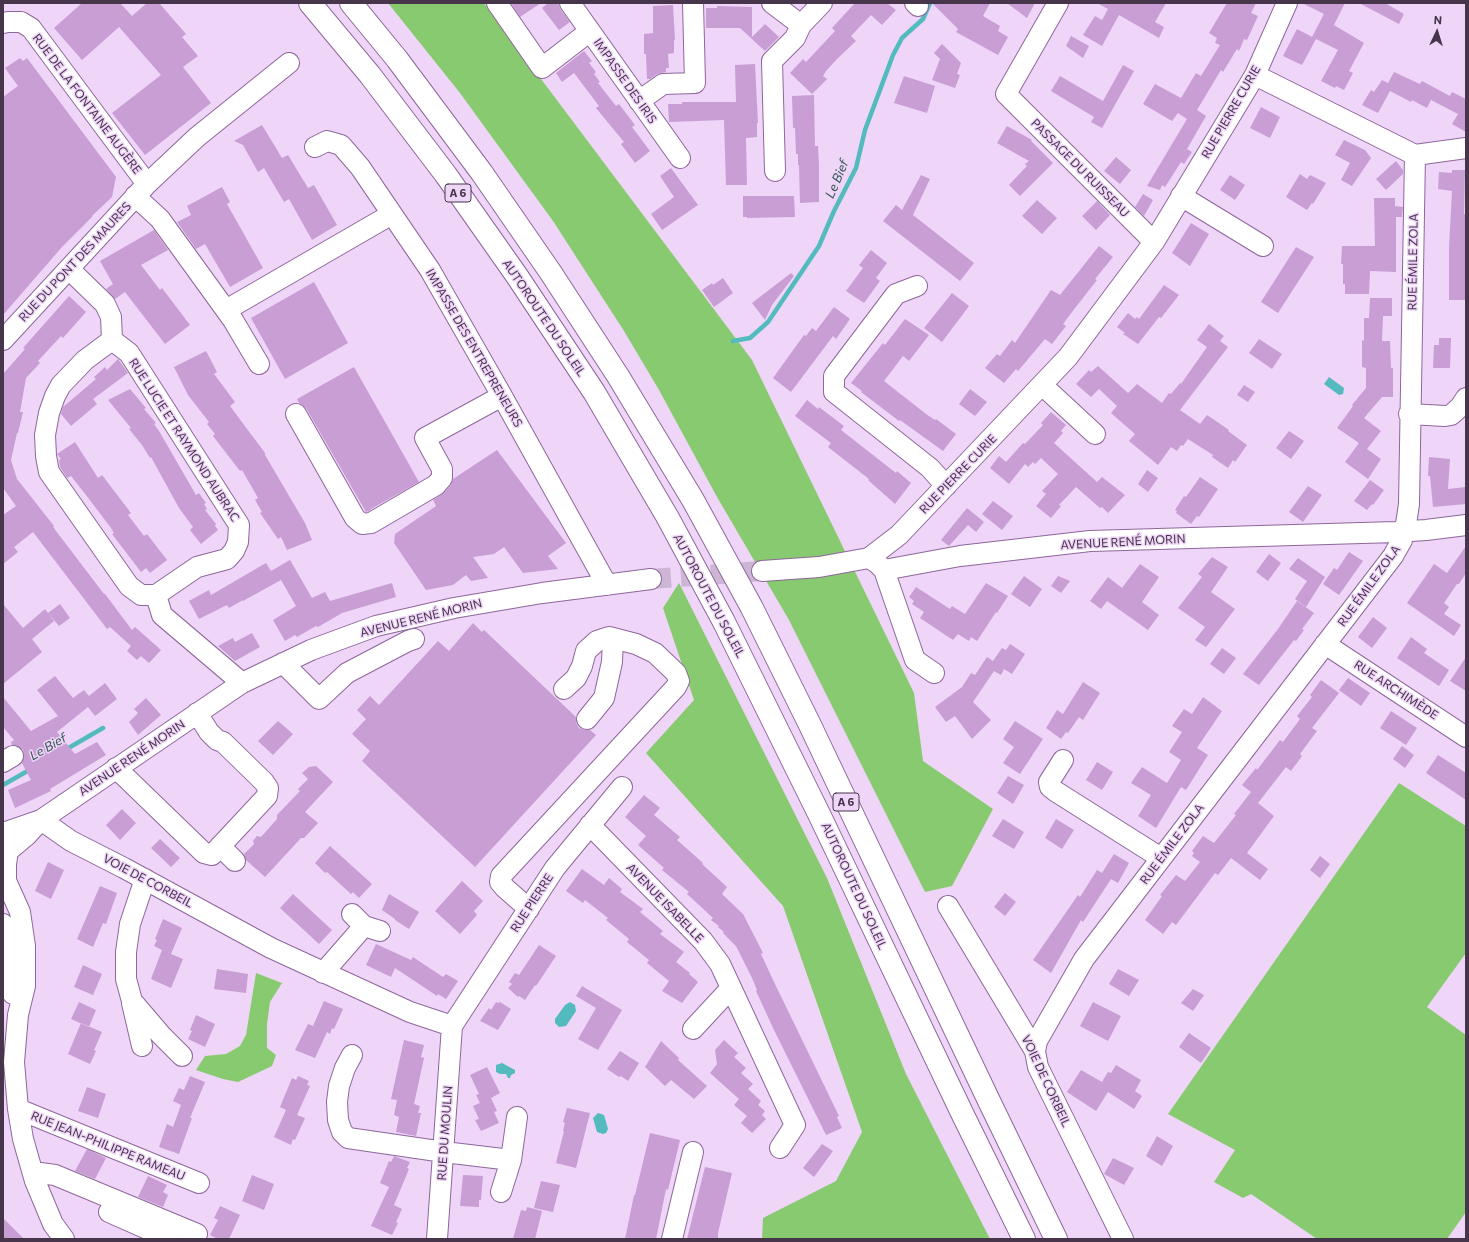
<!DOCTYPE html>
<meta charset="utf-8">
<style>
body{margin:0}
#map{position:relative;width:1469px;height:1242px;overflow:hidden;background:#efd5f8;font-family:Commissioner,sans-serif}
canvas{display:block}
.frame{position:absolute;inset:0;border:4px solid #47354c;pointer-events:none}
.north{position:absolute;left:1417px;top:12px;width:40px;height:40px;-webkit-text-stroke:3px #efd5f8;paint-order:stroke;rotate:4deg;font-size:11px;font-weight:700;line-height:16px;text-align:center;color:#47354c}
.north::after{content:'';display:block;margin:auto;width:14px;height:18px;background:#47354c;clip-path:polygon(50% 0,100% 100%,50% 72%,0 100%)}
</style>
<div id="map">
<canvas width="1469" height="1242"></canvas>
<div class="frame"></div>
<div class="north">N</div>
</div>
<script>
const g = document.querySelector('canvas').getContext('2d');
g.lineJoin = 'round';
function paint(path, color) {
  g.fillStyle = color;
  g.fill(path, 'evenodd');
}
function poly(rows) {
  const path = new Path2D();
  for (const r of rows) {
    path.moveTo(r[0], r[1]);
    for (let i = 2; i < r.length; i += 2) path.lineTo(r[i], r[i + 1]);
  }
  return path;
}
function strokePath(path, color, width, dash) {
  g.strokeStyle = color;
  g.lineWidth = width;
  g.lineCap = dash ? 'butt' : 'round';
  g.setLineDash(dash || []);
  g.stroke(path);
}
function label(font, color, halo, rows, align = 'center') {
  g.font = font + ' Commissioner,sans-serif';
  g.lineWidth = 3;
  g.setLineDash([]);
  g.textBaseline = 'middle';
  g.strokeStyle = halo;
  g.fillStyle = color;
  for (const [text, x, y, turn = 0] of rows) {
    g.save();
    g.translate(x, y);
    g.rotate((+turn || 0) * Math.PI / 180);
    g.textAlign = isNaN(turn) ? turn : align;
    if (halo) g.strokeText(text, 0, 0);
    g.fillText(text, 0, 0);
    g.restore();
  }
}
paint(poly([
 [388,3,484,3,752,360,914,693,923,761,993,809,952,886,925,892,789,620,717,497,659,390,624,331,553,221,460,93],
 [679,583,827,878,906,1074,990,1239,762,1239,763,1218,836,1181,862,1132,783,906,646,753,694,700,663,608],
 [1399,783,1466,826,1466,953,1427,1007,1466,1035,1466,1212,1447,1239,1317,1239,1251,1194,1243,1198,1214,1182,1235,1150,1168,1114],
 [256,973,282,983,270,1002,267,1024,267,1048,276,1055,272,1066,238,1082,223,1079,196,1070,205,1056,226,1054,240,1046,246,1035]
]), '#88ca6f');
paint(poly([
 [1329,377,1344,388,1343,394,1339,395,1324,384],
 [570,1002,575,1005,576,1011,566,1026,559,1027,555,1023,555,1019,565,1005],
 [502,1063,515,1070,515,1073,511,1075,510,1078,508,1078,506,1074,500,1074,496,1072,496,1065],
 [598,1113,604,1115,608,1129,606,1133,603,1134,597,1132,593,1118]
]), '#53bbbe');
strokePath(poly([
 [733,341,750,338,768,322,819,246,834,211,856,168,865,130,893,55,902,38,923,19,930,3],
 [65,750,103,728],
 [3,785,31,769]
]), '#53bbbe', 4.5);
paint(poly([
 [82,3,120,3,132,16,147,3,159,3,186,34,182,37,198,56,183,67,211,103,145,155,112,113,161,75,119,27,82,60,54,28],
 [511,3,541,3,520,17],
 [548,3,558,3,561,10,570,22,559,30,542,8],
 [855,3,887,3,896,10,882,25,871,15,851,36,856,41,837,59,826,71,823,76,827,79,812,94,790,73,803,59,806,62,835,31,832,28],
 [932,3,990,3,983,16,1000,26,998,31,1008,37,998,55,956,32,958,29],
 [1007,3,1035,3,1027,18],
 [1097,3,1166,3,1155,22,1164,27,1159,38,1119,15,1102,46,1083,35,1095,16,1102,20,1108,9],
 [1227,3,1256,3,1251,13,1258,16,1247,40,1244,39,1239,51,1237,49,1223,72,1221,70,1197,110,1206,116,1187,149,1192,152,1184,164,1181,162,1165,187,1162,185,1160,190,1147,186,1187,119,1178,113,1172,121,1143,104,1155,84,1181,98,1196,73,1201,76,1220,45,1215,43,1217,38,1209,33],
 [1302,3,1345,3,1334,25,1364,43,1349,71,1353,73,1344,90,1336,86,1335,88,1321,81,1338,50,1312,37,1324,14],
 [1359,3,1385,3,1404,14,1399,24],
 [673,5,675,40,674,40,674,53,668,54,669,68,666,68,666,72,657,74,650,79,647,79,646,54,644,54,644,34,653,33,653,6],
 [717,6,752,7,752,37,765,24,779,37,765,51,740,28,706,28,706,8,717,8],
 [1297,29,1316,39,1302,65,1283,56],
 [1071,36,1089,46,1083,58,1066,46],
 [942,44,961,63,957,74,960,75,955,88,932,80,940,59,934,53],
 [584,51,592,61,589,63,596,72,594,74,600,82,598,83,616,106,619,104,635,125,632,127,650,151,635,163,621,144,624,142,596,108,599,106,574,73,562,82,556,73],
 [20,58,23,61,27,58,116,177,112,197,92,216,92,217,62,247,3,315,3,97,18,86,5,68],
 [755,64,758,123,757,123,757,137,746,138,747,185,726,185,724,120,669,122,668,104,682,104,682,102,736,102,735,65],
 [1123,65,1134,71,1102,128,1091,122,1094,117,1051,91,1060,76,1103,101],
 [1394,72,1420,84,1422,81,1450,96,1452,92,1466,99,1466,132,1452,124,1458,114,1431,100,1427,108,1412,100,1411,102,1390,91,1378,113,1362,105,1371,90,1374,92,1382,80,1388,83],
 [904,76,935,86,927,113,894,103],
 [814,95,815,146,818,146,819,164,819,202,800,203,799,165,798,165,798,154,796,154,795,128,793,128,792,96],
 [1261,107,1280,117,1270,138,1250,128],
 [262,125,282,158,288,155,308,188,314,185,337,225,312,240,289,199,284,202,264,168,258,172,243,145,234,141],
 [1007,126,1032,140,1031,141,1053,163,1020,196,1009,185,1027,166,1025,164,1029,161,997,143],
 [1344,140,1365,150,1371,158,1352,186,1341,180,1350,163,1335,155],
 [1116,157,1131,170,1120,184,1104,171],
 [1396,161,1403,170,1403,174,1386,190,1376,179],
 [671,168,698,205,662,230,651,214,674,197,660,176],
 [1452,170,1465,170,1464,214,1466,214,1466,300,1449,300,1449,247,1452,191,1438,189,1439,172,1452,173],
 [1300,174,1307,179,1310,175,1326,183,1313,204,1312,203,1307,210,1286,197],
 [921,175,930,179,913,215,974,263,960,281,883,221,896,205,902,210],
 [1230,175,1245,185,1235,200,1220,190],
 [222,187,230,202,227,204,263,268,230,287,205,244,196,249,177,222,191,215,187,206],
 [1143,194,1153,200,1144,216,1135,207],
 [743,196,794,196,795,217,747,218,747,217,743,217],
 [1374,198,1395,198,1395,206,1403,207,1402,217,1396,217,1396,272,1370,271,1369,294,1345,294,1345,284,1343,284,1343,264,1341,264,1342,246,1375,246],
 [1037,200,1057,218,1042,234,1022,216],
 [1097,201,1110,215,1096,230,1082,216],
 [1191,223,1209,234,1190,266,1172,253],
 [154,230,168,250,141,265,160,290,162,288,190,325,165,344,125,292,115,299,106,289,113,284,100,261],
 [1099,246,1113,257,1095,279,1097,280,1072,312,1063,324,1066,326,1052,344,1045,339,1018,371,1016,369,1004,383,985,368,997,354,1000,356,1012,340,1015,343,1051,290,1060,295],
 [1296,247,1314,257,1278,313,1261,302],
 [871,250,887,263,876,278,880,281,864,303,846,291,863,268,859,265],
 [791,273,794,276,772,305,765,320,752,303],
 [723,278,733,293,714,307,702,290,712,283,713,285],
 [314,282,348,343,285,379,251,318],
 [1164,285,1179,295,1161,318,1159,317,1138,344,1123,334,1125,333,1117,327,1128,313,1135,319,1137,317,1139,319],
 [952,293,969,306,942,342,924,328],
 [69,296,86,312,63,338,61,336,38,361,40,363,26,378,20,412,23,412,18,433,17,433,11,460,17,479,54,526,53,527,104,594,105,594,132,630,135,627,161,650,149,663,141,656,137,660,127,651,131,646,110,627,107,629,33,532,14,547,18,552,3,564,3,515,16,506,3,488,3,374,25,349,23,348],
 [1370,298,1392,298,1392,316,1383,316,1382,341,1390,341,1391,368,1393,368,1393,397,1382,397,1364,418,1381,431,1367,449,1381,459,1368,479,1345,462,1359,443,1337,428,1353,406,1352,405,1366,388,1366,368,1362,367,1362,340,1364,341,1364,318,1369,318],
 [834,307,850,319,836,339,833,336,791,392,773,378,804,335,806,336,812,328,816,331],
 [905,319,929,335,909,361,903,356,884,381,926,414,935,420,936,419,956,434,943,451,900,420,899,421,861,392,862,391,851,383,883,343,885,345],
 [1209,324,1224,336,1220,341,1228,347,1180,410,1200,424,1207,415,1229,430,1228,431,1247,445,1235,462,1233,460,1228,468,1212,457,1213,455,1188,439,1183,446,1181,445,1177,451,1171,447,1158,465,1129,441,1135,434,1111,413,1117,406,1099,389,1091,397,1076,384,1089,370,1091,372,1098,366,1128,393,1137,384,1162,403,1169,393,1171,394,1180,383,1181,384,1207,347,1197,340],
 [1439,338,1451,338,1450,368,1433,368,1434,345,1439,345],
 [1259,339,1282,354,1272,369,1249,353],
 [206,351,217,372,214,374,235,402,230,406,265,453,265,455,305,523,312,540,287,550,281,537,278,539,260,513,262,512,255,500,258,498,242,470,240,471,213,436,215,434,207,424,209,422,188,395,174,367],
 [118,359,128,373,93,399,97,404,71,426,61,414,63,407,96,379,94,377,105,367,107,370],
 [354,367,419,482,371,509,370,507,371,510,366,512,306,408,299,403,297,399],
 [1244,385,1255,392,1248,402,1237,395],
 [130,389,146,408,144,409,156,423,154,424,159,431,196,495,199,493,206,503,204,504,207,509,205,510,216,524,215,526,218,530,201,544,190,530,193,527,179,508,151,457,150,458,142,445,129,429,131,428,108,400],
 [970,389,987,402,975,416,959,404],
 [807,400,818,409,819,407,844,426,841,430,896,473,897,471,911,483,895,504,868,480,869,479,828,447,831,443,795,416],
 [1051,412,1066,425,1061,431,1063,433,1054,443,1097,482,1102,477,1125,495,1108,513,1102,507,1100,508,1076,487,1059,505,1061,506,1051,518,1036,506,1046,494,1042,491,1058,474,1041,458,1035,464,1033,462,1028,467,1025,464,1009,484,990,468,999,456,1006,462,1023,443,1025,444,1043,425,1041,423],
 [1289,431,1304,441,1291,459,1276,448],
 [75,442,98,478,102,475,131,513,128,515,144,536,147,534,167,560,150,573,146,568,141,572,112,534,114,533,111,528,86,495,71,476,67,478,60,467,59,460,61,459,57,454],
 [497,450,566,543,548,556,558,569,523,573,504,547,494,554,473,557,488,578,471,581,466,575,453,585,426,590,394,543,395,534,436,506,433,500,445,492,451,485,453,479],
 [1429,457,1450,459,1448,489,1466,487,1466,504,1433,507,1430,476,1428,476],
 [1147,470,1158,478,1148,492,1138,484],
 [1200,477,1218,489,1199,517,1197,516,1191,524,1176,513,1177,511,1175,510,1184,496,1186,497],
 [1370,480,1384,490,1373,505,1372,504,1367,510,1354,501],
 [1308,486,1322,495,1303,522,1289,512],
 [993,501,1013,516,1002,530,982,514],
 [967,508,984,522,976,532,968,525,949,546,941,540],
 [1466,546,1466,573,1459,584,1457,584,1444,603,1449,607,1444,614,1461,625,1454,636,1407,603,1434,564,1447,573],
 [1349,552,1363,561,1339,595,1323,584,1334,568,1337,570],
 [1269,554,1281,563,1268,581,1256,572],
 [1212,557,1228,567,1211,592,1235,609,1206,647,1195,640,1205,627,1178,608,1202,577,1198,574],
 [1298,558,1325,577,1306,607,1295,599,1307,581,1289,569],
 [290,560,312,598,325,592,330,601,392,583,396,597,342,613,318,627,316,626,297,637,295,635,285,641,273,620,296,606,281,580,243,601,243,600,229,608,227,605,199,619,189,601,209,590,211,595,266,563,271,571],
 [1140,564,1159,577,1142,602,1159,615,1148,630,1107,601,1101,609,1090,601,1108,577,1122,588],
 [1024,576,1042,589,1030,607,1011,594],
 [1058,576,1070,581,1061,593,1051,586],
 [986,583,1008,596,997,613,996,612,977,641,971,637,969,641,958,634,953,640,920,618,924,612,912,604,914,601,909,597,916,587,950,609,952,606,965,614],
 [1297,601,1314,613,1302,629,1304,630,1296,641,1294,640,1259,685,1243,674,1278,629],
 [3,604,23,628,45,609,54,621,32,639,42,652,3,684],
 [60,604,70,618,59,626,48,613],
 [1373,617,1387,628,1372,648,1358,637],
 [473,623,482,632,484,630,576,717,576,723,579,728,585,730,590,730,596,735,475,867,362,761,370,751,352,734,366,719,357,710,370,696,379,705,438,641,449,651],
 [252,633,260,647,235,661,218,646,233,638,235,642],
 [1411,637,1427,649,1424,653,1449,670,1439,686,1397,658],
 [1010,644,1025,654,1012,674,1004,669,1001,675,994,671,973,702,991,720,972,739,955,716,946,722,935,707,962,687,971,673,975,675,987,657,993,661,1002,648,1006,650],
 [1222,648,1236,658,1224,674,1210,664],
 [1466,657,1466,691,1450,681],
 [55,676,73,698,84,690,89,696,105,683,117,699,95,716,88,707,57,732,75,754,97,742,106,755,50,789,51,791,15,808,8,790,31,780,22,763,24,756,23,750,18,746,12,745,11,742,14,740,3,727,3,697,31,731,58,716,37,690],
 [1348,678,1370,693,1361,706,1339,690],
 [1321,680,1339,693,1312,728,1317,731,1300,754,1302,756,1291,771,1286,767,1258,803,1274,816,1247,853,1268,869,1260,880,1231,858,1218,875,1215,873,1176,925,1172,922,1163,934,1145,920,1162,896,1160,895,1176,875,1185,881,1200,862,1192,856,1194,853,1192,851,1203,836,1214,843,1236,815,1234,814,1251,792,1242,785,1256,768,1257,770,1280,740,1283,742,1300,719,1297,716,1312,697,1310,695],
 [1083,682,1100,693,1083,720,1079,717,1068,733,1066,732,1061,739,1046,728,1057,710,1063,714],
 [1203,697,1222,711,1197,748,1208,755,1186,790,1181,787,1156,828,1138,816,1151,795,1131,783,1142,767,1167,783,1181,760,1169,752,1182,732,1172,726,1184,709,1192,714],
 [146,698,161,715,138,735,129,722,138,713,134,709],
 [1391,711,1417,728,1406,745,1380,728],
 [278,721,293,734,273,755,258,741],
 [1015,721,1043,739,1020,774,1003,763,1014,747,1003,739],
 [1402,746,1414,755,1405,768,1393,759],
 [1438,755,1466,773,1466,800,1426,773],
 [1097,762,1113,772,1102,790,1086,780],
 [316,766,333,782,305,812,318,823,304,838,301,838,265,877,246,860,244,854,254,844,253,841,257,836,261,837,277,819,277,815,300,791,298,789,308,779,302,773,309,767],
 [1008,776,1024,785,1013,804,997,793],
 [644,795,660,808,654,815,680,837,677,840,703,863,702,864,727,887,722,894,743,914,763,953,761,954,774,982,839,1116,837,1117,842,1128,826,1135,774,1030,756,991,757,990,752,978,736,946,723,933,724,932,718,927,719,926,711,920,713,918,687,894,689,892,662,870,664,868,638,845,646,836,625,817],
 [122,809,136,823,120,840,106,825],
 [1003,819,1024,832,1014,849,992,836],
 [1056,819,1074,830,1062,849,1045,838],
 [160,839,180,858,171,867,151,848],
 [330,846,372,884,359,898,353,892,351,894,327,872,325,873,315,863],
 [1114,854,1129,863,1118,883,1111,879,1083,922,1081,920,1051,973,1033,960,1078,895,1080,897,1097,870,1102,873],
 [1320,856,1330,864,1320,878,1310,870],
 [48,862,64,870,51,899,35,891],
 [582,869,604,885,609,878,622,889,620,892,643,909,640,912,663,931,660,934,684,952,676,962,690,973,689,974,698,982,682,1003,662,991,669,981,647,963,649,960,627,942,629,939,606,920,608,918,585,900,583,903,566,891],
 [462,881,483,901,474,911,477,915,460,934,435,911],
 [100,886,117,893,106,924,103,923,93,947,77,939],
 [1005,893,1016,902,1005,916,994,907],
 [293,894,332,930,319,944,280,908],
 [389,894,419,912,409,929,395,920,395,919,382,910],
 [163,919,182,928,171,954,183,959,171,988,151,979,162,950,154,946,157,940,155,939],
 [376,944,411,960,413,957,443,977,446,974,458,981,446,999,438,994,437,996,395,968,391,977,366,965],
 [539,945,556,956,536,986,535,985,525,1000,519,996,518,997,508,988,512,984,509,982,515,973,519,975],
 [83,965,102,974,93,995,74,987],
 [217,969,248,974,246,993,214,989],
 [1118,969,1139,980,1129,996,1109,984],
 [582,986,622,1010,598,1050,578,1039,596,1008,576,996],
 [1193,989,1204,995,1193,1011,1181,1003],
 [324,1001,343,1009,334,1029,332,1028,330,1034,327,1032,315,1058,295,1050,308,1024,313,1026],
 [79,1002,96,1010,89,1027,71,1019],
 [496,1002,498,1003,500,1002,511,1009,498,1030,480,1021,489,1008,491,1010],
 [1093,1002,1121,1016,1108,1041,1080,1026],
 [196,1015,215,1024,205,1047,188,1039,192,1031,190,1030],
 [81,1023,102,1032,94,1050,96,1051,90,1064,68,1054],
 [1189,1033,1211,1048,1201,1063,1179,1047],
 [404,1040,424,1045,421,1057,424,1058,414,1104,420,1106,418,1113,421,1113,416,1136,396,1132,399,1117,394,1115,397,1100,391,1099],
 [724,1040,738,1053,734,1057,746,1068,741,1073,753,1084,748,1089,761,1101,758,1105,765,1111,762,1115,766,1119,752,1133,741,1123,747,1116,734,1105,739,1099,710,1073,717,1064,715,1050],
 [661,1041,679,1058,678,1060,707,1086,694,1099,671,1080,665,1086,645,1067],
 [620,1051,639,1063,628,1081,621,1076,619,1077,607,1069],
 [1116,1065,1141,1080,1135,1091,1142,1096,1134,1109,1108,1092,1096,1111,1067,1092,1081,1070,1102,1082,1108,1072,1111,1073],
 [487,1067,500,1093,491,1098,497,1111,494,1112,499,1123,481,1131,475,1120,479,1119,473,1106,480,1103,476,1095,479,1094,470,1075],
 [190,1076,205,1082,190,1118,192,1118,179,1154,159,1147,167,1124,173,1127,181,1105,173,1101,179,1088,184,1090],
 [298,1076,309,1081,307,1085,310,1086,297,1115,305,1118,295,1140,293,1139,291,1145,274,1137,286,1110,280,1107,292,1078,296,1080],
 [87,1087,106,1094,98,1118,78,1111],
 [567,1108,590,1113,576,1168,556,1163,564,1131,563,1131,565,1123,563,1122],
 [650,1133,680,1140,668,1190,666,1189,656,1239,625,1239,634,1195,635,1195],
 [1157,1136,1173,1146,1162,1166,1146,1156],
 [822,1144,833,1151,814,1177,803,1168],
 [87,1149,106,1158,95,1179,75,1171],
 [394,1156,410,1162,407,1168,409,1169,394,1205,402,1209,396,1222,398,1223,392,1235,371,1226,389,1187,380,1183,389,1161,391,1162],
 [1113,1158,1134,1168,1124,1185,1104,1174],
 [705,1167,732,1173,718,1233,718,1239,687,1239],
 [252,1175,274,1184,264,1210,242,1201],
 [463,1175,483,1176,481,1200,479,1200,479,1207,460,1206],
 [148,1176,167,1185,163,1192,168,1195,163,1207,138,1197],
 [541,1181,560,1185,553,1212,534,1208],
 [220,1206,240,1215,229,1239,218,1239,210,1235,218,1220,214,1218],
 [527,1207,542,1211,535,1239,513,1239,521,1210,526,1211],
 [3,1218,24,1239,3,1239]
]), '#c89ed5');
strokePath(poly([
 [651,579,762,571]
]), '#cdb5d6', 20, [20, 10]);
const minor = poly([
 [497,3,542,68,590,31],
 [570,3,680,158],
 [772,3,801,25,822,3],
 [915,3,918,6],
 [1058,3,1006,94,1154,242],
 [3,23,8,22,21,22,31,28,147,184],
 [1255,75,1415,155],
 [639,101,663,84,695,83,693,3],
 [315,147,327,141,341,145,360,167,430,270,502,396,607,585],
 [1415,155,1466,148],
 [775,171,772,61,795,38,801,25],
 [135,196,160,219,233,320,259,364],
 [1181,196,1263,246],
 [69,269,105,304,111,317,112,340,129,353,239,525,238,542,234,551,227,559,197,567,156,595,141,595,129,586,49,472,46,456,45,435,49,413,55,396,61,385,85,360,112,340],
 [917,286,896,294,834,376,834,392,930,468,946,486],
 [226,310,392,214],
 [3,340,147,184,197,137,289,63],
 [1042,385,1095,434],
 [296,414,355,518,362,524,371,523,436,485,442,478,442,469,425,438,502,396],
 [1409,414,1445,416,1451,415,1460,407,1466,398],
 [869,558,899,535,1068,357,1154,242,1255,75,1287,3],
 [884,570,960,556,1090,541,1396,532,1426,530,1466,525],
 [762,571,819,567,869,558,877,563,884,570,915,660,934,673],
 [156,595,162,615,242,683],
 [1325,644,1466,737],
 [283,663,319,699,347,673,408,641,414,639],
 [587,719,604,698,612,662,613,638],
 [1063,760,1049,782,1050,787,1055,791,1161,858],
 [3,762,13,756],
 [116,768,204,853,212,855,267,796,268,788,264,782,223,742,217,740,209,732,197,713],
 [41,820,71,841,124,868,271,948,410,1012,452,1026],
 [590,825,703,941,720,964,795,1125,780,1148],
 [3,833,41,820,242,683,311,650,376,626,454,608,542,593,651,579],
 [220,846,235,861],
 [3,874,20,912,25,946,25,986,18,1015,14,1062,18,1109,23,1139,35,1181,53,1224,64,1239],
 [145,879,130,924,126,952,126,979,132,1001,161,1035,182,1056],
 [6,880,6,864,8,851,27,835,37,824],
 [948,906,1035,1051,1038,1067,1123,1239],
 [529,909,505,888,500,882,501,876,676,687,679,681,676,673,655,653,636,644,609,637,597,641,586,651,582,666,576,678,564,689],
 [352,914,364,926,380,931],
 [3,924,10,948,13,994],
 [323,973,364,926],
 [132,1003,142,1046],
 [693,1029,731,988],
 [1035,1051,1037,1041,1084,959,1393,556,1402,540,1402,532,1406,524,1409,504,1415,155],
 [352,1055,345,1068,339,1086,337,1102,338,1120,342,1132,348,1138,444,1152,511,1160],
 [18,1109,199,1183],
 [33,1172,55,1175,197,1234],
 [501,1192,511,1160,517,1117],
 [109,1212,170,1239],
 [437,1239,452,1026,555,868,622,787],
 [672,1239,693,1152]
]);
const highway = poly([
 [310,3,370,75,446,175,517,276,594,392,668,518,724,622,819,814,963,1115,1024,1239],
 [351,3,397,59,482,173,551,273,618,376,693,500,752,608,809,723,990,1103,1056,1239]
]);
strokePath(minor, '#8e679b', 22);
strokePath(highway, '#8e679b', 24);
strokePath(minor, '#fff', 20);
strokePath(highway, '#fff', 22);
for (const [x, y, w] of [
 [458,193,26],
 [846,802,26]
]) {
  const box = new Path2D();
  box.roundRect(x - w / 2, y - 9, w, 18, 3);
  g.fillStyle = '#efd5f8';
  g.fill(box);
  strokePath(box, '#47354c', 1);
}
label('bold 11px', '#47354c', null, [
 ["A 6",458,193],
 ["A 6",846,802]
]);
label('12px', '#47354c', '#efd5f8', [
 ["IMPASSE DES IRIS",625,81,55],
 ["RUE DE LA FONTAINE AUGÈRE",87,104,53],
 ["RUE PIERRE CURIE",1231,112,-60],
 ["PASSAGE DU RUISSEAU",1080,168,45],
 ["RUE DU PONT DES MAURES",75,262,-47],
 ["RUE ÉMILE ZOLA",1413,262,-89],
 ["AUTOROUTE DU SOLEIL",544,318,56],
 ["IMPASSE DES ENTREPRENEURS",474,348,60],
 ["RUE LUCIE ET RAYMOND AUBRAC",184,440,57],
 ["RUE PIERRE CURIE",958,474,-46],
 ["AVENUE RENÉ MORIN",1123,542,-3],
 ["RUE ÉMILE ZOLA",1369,586,-54],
 ["AUTOROUTE DU SOLEIL",709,596,62],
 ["AVENUE RENÉ MORIN",421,618,-14],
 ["RUE ARCHIMÈDE",1396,690,33],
 ["AVENUE RENÉ MORIN",132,758,-34],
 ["RUE ÉMILE ZOLA",1172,844,-53],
 ["VOIE DE CORBEIL",148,881,28],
 ["AUTOROUTE DU SOLEIL",854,886,65],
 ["RUE PIERRE",532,903,-57],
 ["AVENUE ISABELLE",665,903,46],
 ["VOIE DE CORBEIL",1046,1081,65],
 ["RUE DU MOULIN",445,1133,-86],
 ["RUE JEAN-PHILIPPE RAMEAU",108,1146,22]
]);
label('italic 13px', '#38595a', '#efd5f8', [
 ["Le Bief",837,179,-67],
 ["Le Bief",48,747,-30]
]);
</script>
